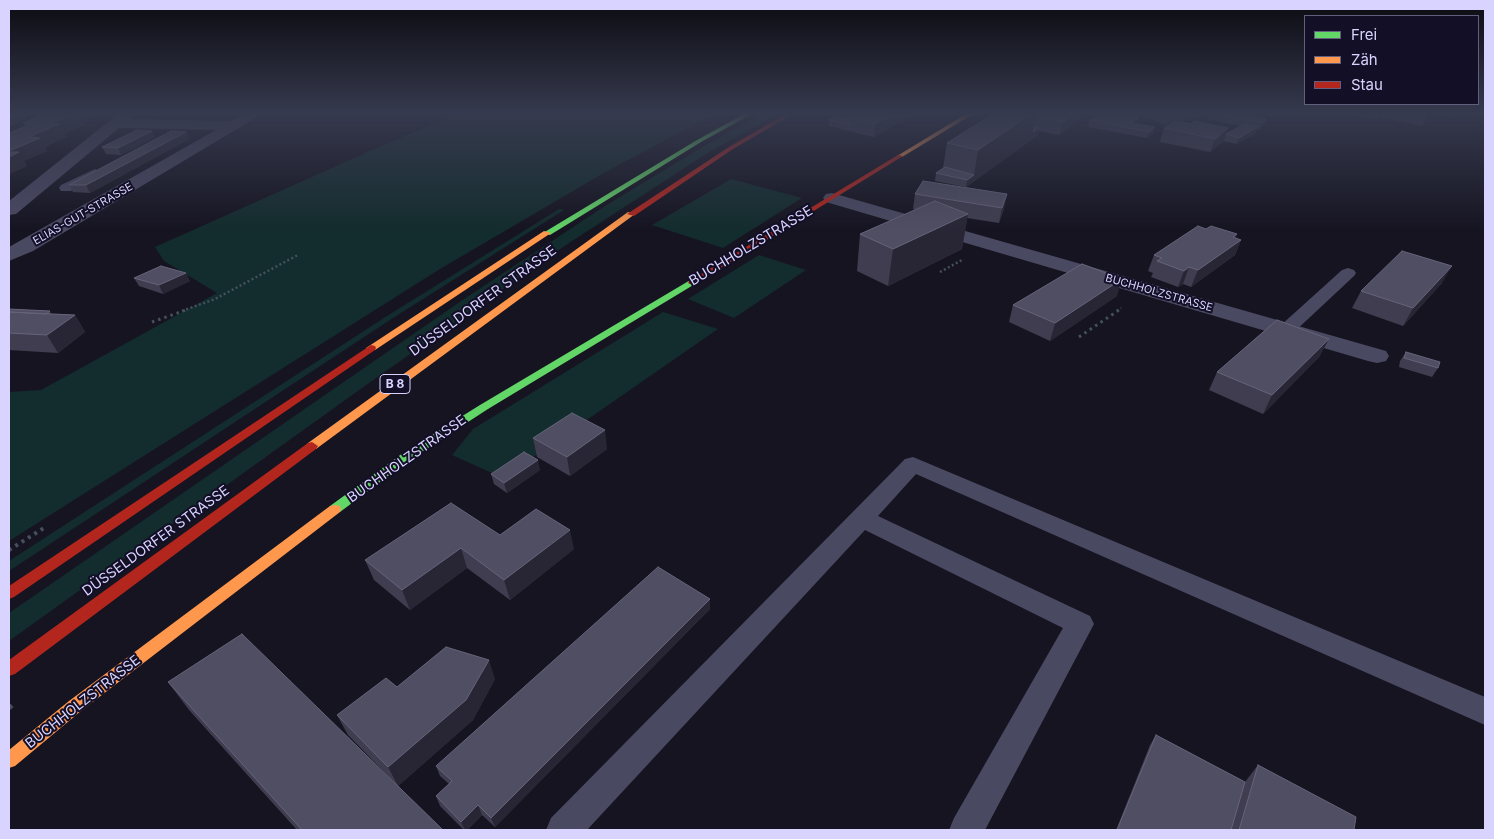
<!DOCTYPE html>
<meta charset="utf-8">
<style>
body{margin:0}
#map{position:relative;width:1494px;height:839px;overflow:hidden;background:#161421;font-family:Inter,sans-serif}
canvas{display:block}
.frame{position:absolute;inset:0;border:10px solid #d9d4ff;pointer-events:none}
.legend{position:absolute;left:1304px;top:15px;width:175px;height:90px;box-sizing:border-box;background:#130f26;border:1px solid #625e7d;margin:0;padding:6px 9px;list-style:none;font-size:15px;color:#d9d4ff}
.legend li{display:flex;align-items:center;gap:10px;height:25px}
.legend b{width:25px;border:1px solid #625e7d}
</style>
<div id="map">
<canvas width="1494" height="839"></canvas>
<div class="frame"></div>
<ul class="legend">
<li><b style="height:6px;background:#63d668"></b>Frei</li>
<li><b style="height:6px;background:#ff974d"></b>Zäh</li>
<li><b style="height:6px;background:#b3261e"></b>Stau</li>
</ul>
</div>
<script>
const g = document.querySelector('canvas').getContext('2d');
g.lineJoin = 'round';
function paint(path, color) {
  g.fillStyle = color;
  g.fill(path, 'evenodd');
}
function poly(rows) {
  const path = new Path2D();
  for (const r of rows) {
    path.moveTo(r[0], r[1]);
    for (let i = 2; i < r.length; i += 2) path.lineTo(r[i], r[i + 1]);
  }
  return path;
}
function strokePath(path, color, width, dash) {
  g.strokeStyle = color;
  g.lineWidth = width;
  g.lineCap = dash ? 'butt' : 'round';
  g.setLineDash(dash || []);
  g.stroke(path);
}
function label(font, color, halo, rows, align = 'center') {
  g.font = font + ' Inter,sans-serif';
  g.lineWidth = 4;
  g.setLineDash([]);
  g.textBaseline = 'middle';
  g.strokeStyle = halo;
  g.fillStyle = color;
  for (const [text, x, y, turn = 0] of rows) {
    g.save();
    g.translate(x, y);
    g.rotate((+turn || 0) * Math.PI / 180);
    g.textAlign = isNaN(turn) ? turn : align;
    if (halo) g.strokeText(text, 0, 0);
    g.fillText(text, 0, 0);
    g.restore();
  }
}
paint(poly([
 [458,114,714,114,602,174,440,269,9,541,9,392,41,390,217,293,164,261,155,247,390,142],
 [761,114,777,114,706,154,566,245,376,378,9,641,9,613,464,299,605,206,704,146],
 [731,179,802,198,723,248,652,225],
 [559,209,564,210,393,318,9,571,9,561,387,316],
 [759,255,806,270,734,318,688,299],
 [663,312,718,329,503,478,452,455,473,429]
]), '#132c2d');
strokePath(poly([
 [940,272,962,260],
 [182,311,215,299,298,255],
 [1117,311,1121,308]
]), '#44505f', 2.5, [2, 2.5]);
strokePath(poly([
 [152,322,186,310],
 [1079,337,1119,310]
]), '#44505f', 3, [2.5, 4]);
strokePath(poly([
 [9,550,47,526]
]), '#44505f', 4, [3, 4.5]);
strokePath(poly([
 [9,708,16,702]
]), '#44505f', 4.5, [4, 5.5]);
paint(poly([
 [95,169,102,173,100,176,71,191,61,191,59,188,61,185,95,169],
 [1348,268,1354,270,1356,273,1354,276,1292,334,1286,335,1280,334,1277,330,1280,326,1342,270,1348,268],
 [913,457,1485,697,1485,725,916,474,878,516,1090,616,1094,624,985,830,949,830,954,818,1063,628,865,530,587,830,546,830,551,818,905,459,913,457]
]), '#4a4962');
paint(poly([
 [118,114,134,114,130,119,231,121,244,114,262,114,33,251,9,261,9,247,216,130,119,128,16,214,9,215,9,201,118,114],
 [832,193,1386,351,1389,356,1386,361,1377,363,1368,361,826,202,823,198,826,194,832,193]
]), '#4a4962');
paint(poly([
 [744,114,752,114,701,142,550,235,543,233,697,140,744,114],
 [692,279,696,282,695,284,488,409,411,459,340,512,330,512,329,509,330,506,403,453,480,405,692,279]
]), '#63d668');
paint(poly([
 [966,114,973,114,902,157,897,156,966,114],
 [628,212,635,214,316,449,308,449,306,446,308,443,628,212],
 [544,231,551,233,375,350,367,350,366,348,544,231],
 [335,505,340,506,341,509,340,512,81,711,15,766,9,768,9,750,69,701,330,506,335,505]
]), '#ff974d');
paint(poly([
 [786,114,793,114,733,149,634,216,627,214,729,147,786,114],
 [898,155,903,156,695,284,689,284,688,282,898,155],
 [371,345,375,346,376,348,375,350,14,597,9,599,9,586,371,345],
 [312,442,318,446,316,449,15,674,9,676,9,660,308,443,312,442]
]), '#b3261e');
paint(poly([
 [9,114,24,114,26,118,13,125,9,125],
 [843,114,915,114,874,137,829,126,829,120,846,118,850,116],
 [993,114,1087,114,1059,135,1039,131,1038,135,966,187,935,181,936,173,943,168,947,143],
 [1135,114,1201,114,1200,116,1180,122,1191,124,1228,128,1226,134,1242,126,1207,119,1209,114,1243,114,1266,119,1264,125,1260,129,1257,129,1255,134,1236,144,1224,141,1210,152,1160,142,1164,128,1171,124,1167,125],
 [1353,114,1428,114,1422,126,1379,117,1378,120,1352,115],
 [1437,114,1460,114,1458,118],
 [1089,120,1137,124,1155,127,1153,134,1147,138,1088,127],
 [82,121,84,125,64,134,66,137,45,147,47,151,24,161,27,166,9,174,9,133,25,126,23,123],
 [152,131,155,137,121,155,106,154,102,147],
 [189,139,90,193,73,192,69,185],
 [923,181,1004,209,999,223,967,218,962,249,888,286,857,271,860,234,916,210,913,209,915,194],
 [1206,229,1237,234,1235,238,1241,240,1235,255,1191,287,1183,284,1178,287,1151,277,1153,273,1148,271,1154,255],
 [134,278,190,281,163,294,139,286],
 [1442,283,1403,326,1352,308,1361,291],
 [1117,296,1050,341,1009,322,1013,305],
 [9,309,50,311,51,314,75,315,85,332,58,353,9,350],
 [1406,352,1438,368,1432,377,1399,367,1400,361],
 [1320,356,1263,414,1209,390,1217,372],
 [533,438,607,449,570,476,537,457],
 [540,470,507,493,494,484,491,474],
 [500,535,574,549,510,600,467,568,410,610,374,580,365,560],
 [710,599,710,609,495,827,482,815,467,830,464,830,440,806,436,796,449,784,440,776,436,766],
 [495,679,473,720,398,786,443,830,297,830,189,710,168,682,395,783,348,735,337,715,397,687],
 [1156,735,1245,782,1258,765,1354,830,1116,830,1150,745]
]), '#403d50');
paint(poly([
 [9,114,24,114,26,118,13,125,9,118],
 [70,114,98,114,82,121,84,125,64,134,66,137,45,147,47,151,24,161,27,166,9,174,9,151,50,124],
 [894,114,915,114,874,137,875,124],
 [1031,114,1037,114,1033,132,1039,128,1038,135,966,187,967,180,974,175,978,150],
 [1074,114,1087,114,1059,135,1063,122],
 [1170,114,1201,114,1200,116,1167,125],
 [1139,117,1137,124,1130,123],
 [1266,119,1264,125,1260,129,1262,123],
 [1155,127,1153,134,1147,138,1149,132],
 [1257,127,1255,134,1236,144,1239,138],
 [1228,128,1224,141,1210,152,1215,139],
 [152,131,155,137,121,155,118,148],
 [186,132,189,139,90,193,86,185],
 [1007,194,1004,209,999,223,1002,208],
 [968,214,962,249,888,286,893,249],
 [1237,234,1232,246,1241,240,1235,255,1191,287,1198,270],
 [1452,266,1442,283,1403,326,1413,308],
 [1189,267,1183,284,1178,287,1184,271],
 [186,273,190,281,163,294,159,285],
 [1122,279,1117,296,1050,341,1055,323],
 [75,315,85,332,58,353,47,335],
 [1329,339,1320,356,1263,414,1272,395],
 [605,430,607,449,570,476,567,457],
 [538,460,540,470,507,493,504,483],
 [570,530,574,549,510,600,504,580],
 [461,548,467,568,410,610,402,590],
 [710,599,710,609,495,827,491,818],
 [489,660,495,679,473,720,398,786,388,767],
 [478,805,482,815,467,830,465,830,461,822]
]), '#282635');
const building = poly([
 [11,114,17,114,9,118,9,115,11,114],
 [44,114,73,114,50,124,59,124,29,137,40,138,9,151,9,138,12,136,9,136,9,133,33,123,23,123,44,114],
 [853,114,859,114,850,118,850,125,829,120,836,116,846,118,853,114],
 [859,114,894,114,875,124,850,118,859,114],
 [896,114,904,114,895,119,896,114],
 [993,114,1031,114,978,150,947,143,993,114],
 [1037,114,1074,114,1063,122,1036,117,1037,114],
 [1101,114,1124,114,1139,117,1130,123,1155,127,1149,132,1089,120,1101,114],
 [1217,114,1243,114,1266,119,1262,123,1217,114],
 [1176,121,1191,124,1194,121,1228,128,1215,139,1164,128,1176,121],
 [1245,124,1257,127,1239,138,1226,134,1245,124],
 [1034,127,1039,128,1033,132,1034,127],
 [137,130,152,131,118,148,102,147,137,130],
 [171,131,186,132,86,185,69,185,171,131],
 [9,152,19,152,9,157,9,152],
 [945,167,974,175,967,180,936,173,945,167],
 [923,181,1007,194,1002,208,915,194,923,181],
 [935,201,968,214,893,249,860,234,935,201],
 [1198,226,1206,229,1211,226,1237,234,1233,237,1241,240,1198,270,1189,267,1184,271,1157,261,1162,258,1154,255,1198,226],
 [1402,251,1452,266,1413,308,1361,291,1402,251],
 [1082,264,1122,279,1055,323,1013,305,1082,264],
 [161,266,186,273,159,285,134,278,161,266],
 [9,309,50,311,46,314,9,312,9,309],
 [9,312,75,315,47,335,9,333,9,312],
 [1277,320,1329,339,1272,395,1217,372,1277,320],
 [1406,352,1440,362,1438,368,1404,358,1406,352],
 [572,413,605,430,567,457,533,438,572,413],
 [524,452,538,460,504,483,491,474,524,452],
 [451,503,500,535,536,509,570,530,504,580,461,548,402,590,365,560,451,503],
 [658,567,710,599,491,818,478,805,461,822,436,796,452,781,436,766,658,567],
 [242,634,443,830,302,830,168,682,242,634],
 [446,647,489,660,466,700,388,767,337,715,386,678,397,687,446,647],
 [1156,735,1245,782,1231,830,1117,830,1156,735],
 [1258,765,1356,817,1354,830,1239,830,1258,765]
]);
paint(building, '#504e63');
strokePath(building, '#66637b', 1);
const sky = g.createLinearGradient(0, 0, 0, 232);
sky.addColorStop(0, '#0c0b12');
sky.addColorStop(0.49, '#363a4e');
sky.addColorStop(1, '#363a4e00');
g.fillStyle = sky;
g.fillRect(0, 0, 1494, 232);
label('11px', '#d9d4ff', '#130f26', [
 ["ELIAS-GUT-STRASSE",83,214,-30],
 ["BUCHHOLZSTRASSE",1159,293,16]
]);
for (const [x, y, w] of [
 [395,384,30]
]) {
  const box = new Path2D();
  box.roundRect(x - w / 2, y - 9.5, w, 19, 4);
  g.fillStyle = '#130f26';
  g.fill(box);
  strokePath(box, '#d9d4ff', 1);
}
label('bold 12px', '#d9d4ff', null, [
 ["B 8",395,384]
]);
label('14px', '#d9d4ff', '#130f26', [
 ["BUCHHOLZSTRASSE",751,246,-31],
 ["DÜSSELDORFER STRASSE",483,301,-36],
 ["BUCHHOLZSTRASSE",407,459,-35],
 ["DÜSSELDORFER STRASSE",156,541,-36],
 ["BUCHHOLZSTRASSE",83,702,-38]
]);
</script>
